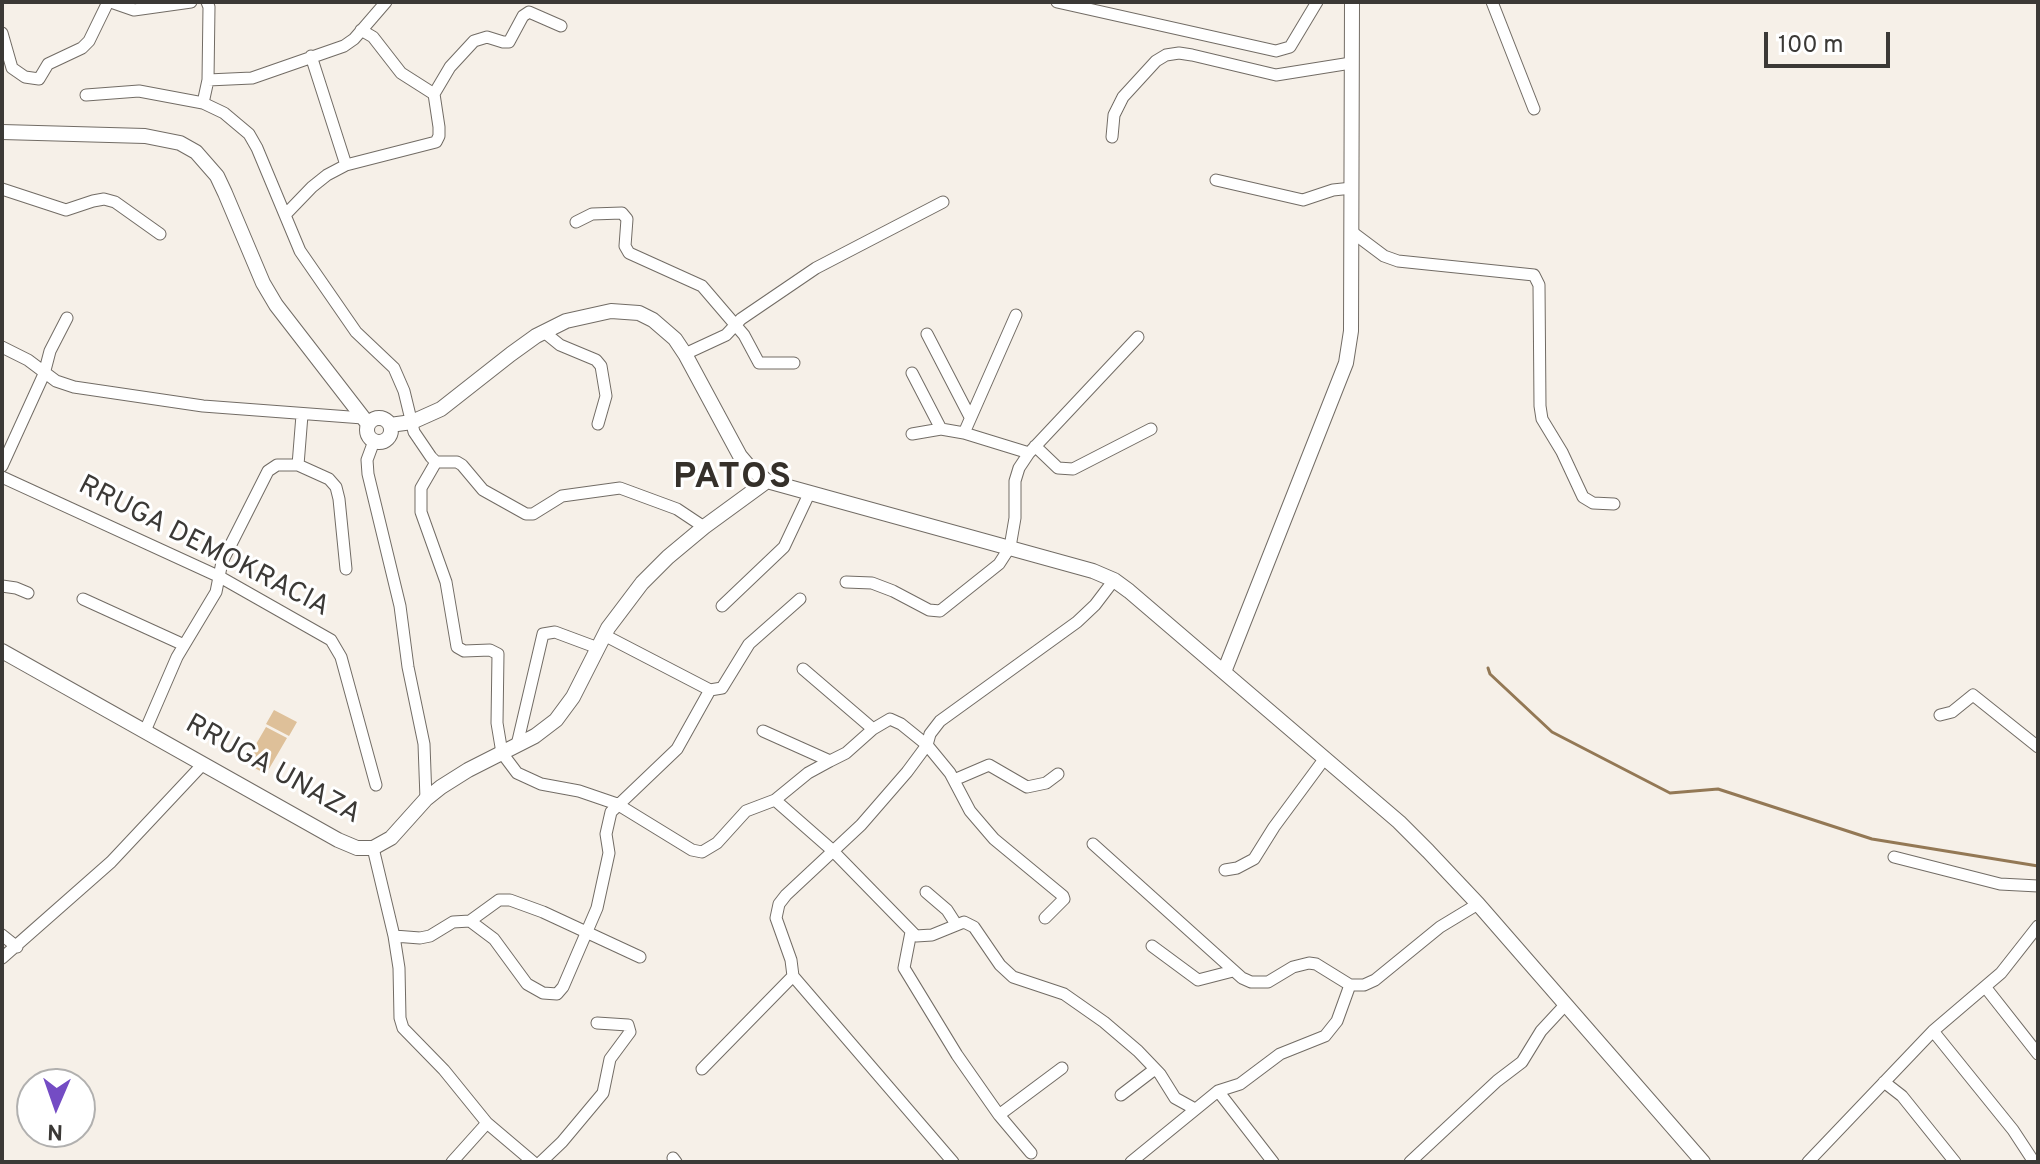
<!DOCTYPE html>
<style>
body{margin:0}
#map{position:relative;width:2040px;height:1164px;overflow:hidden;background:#f6f0e8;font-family:Overpass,sans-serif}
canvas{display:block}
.frame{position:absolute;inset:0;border:4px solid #3b3936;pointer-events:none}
.north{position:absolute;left:16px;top:1068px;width:80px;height:80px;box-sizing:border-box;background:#fff;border:2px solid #b1b0af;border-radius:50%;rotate:182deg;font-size:22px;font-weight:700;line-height:32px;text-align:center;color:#3b3936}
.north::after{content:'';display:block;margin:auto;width:28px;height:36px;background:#744cc4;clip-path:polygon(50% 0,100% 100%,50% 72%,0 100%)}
.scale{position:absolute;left:1764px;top:32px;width:126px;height:36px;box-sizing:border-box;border:4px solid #3b3936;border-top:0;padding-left:10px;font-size:24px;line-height:28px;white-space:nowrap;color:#3b3936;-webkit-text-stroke:6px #fff;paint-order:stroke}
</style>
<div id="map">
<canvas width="2040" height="1164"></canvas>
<div class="frame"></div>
<div class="north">N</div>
<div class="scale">100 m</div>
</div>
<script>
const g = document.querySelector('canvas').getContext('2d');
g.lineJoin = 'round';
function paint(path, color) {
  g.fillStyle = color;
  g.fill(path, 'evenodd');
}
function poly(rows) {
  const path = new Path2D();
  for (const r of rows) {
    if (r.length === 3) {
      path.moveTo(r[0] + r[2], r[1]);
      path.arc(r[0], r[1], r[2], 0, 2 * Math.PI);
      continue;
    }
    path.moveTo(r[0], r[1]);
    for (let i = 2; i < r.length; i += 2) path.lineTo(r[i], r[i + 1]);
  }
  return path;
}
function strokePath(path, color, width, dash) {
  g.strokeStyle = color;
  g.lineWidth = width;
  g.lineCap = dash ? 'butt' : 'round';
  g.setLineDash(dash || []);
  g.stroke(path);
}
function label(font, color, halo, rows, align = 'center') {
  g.font = font + ' Overpass,sans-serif';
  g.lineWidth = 6;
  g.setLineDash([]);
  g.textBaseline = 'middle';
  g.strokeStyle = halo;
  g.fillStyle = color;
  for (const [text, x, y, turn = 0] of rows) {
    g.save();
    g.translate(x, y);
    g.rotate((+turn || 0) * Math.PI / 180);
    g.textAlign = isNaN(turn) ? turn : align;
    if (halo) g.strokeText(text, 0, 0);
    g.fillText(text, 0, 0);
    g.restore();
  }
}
paint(poly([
 [274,710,297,722,289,736,266,724],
 [266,727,287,738,266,774,245,763]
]), '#dec099');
strokePath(poly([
 [1488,668,1490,674,1552,732,1670,793,1718,789,1872,839,2038,866]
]), '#937855', 3);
const minor = poly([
 [111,2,134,10,191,2],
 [207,2,209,7,208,80],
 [386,2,354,39,344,46,252,78,208,80,203,103,224,113,249,134,257,148,300,251,356,332,394,368,404,391,414,432,431,457,436,462,457,462,462,465,483,490,526,514,533,514,562,496,620,488,677,509,704,527],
 [1057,2,1276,51,1290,47,1317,2],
 [1492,2,1534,109],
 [361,30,373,37,401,73,434,94],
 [2,33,12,68,25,77,39,79,48,64,82,48,89,41,108,2],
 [311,56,346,165],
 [86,95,139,91,203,103],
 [1112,137,1114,115,1123,97,1156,61,1166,55,1179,53,1192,55,1276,75,1351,63],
 [1216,180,1303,200,1333,190,1352,188],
 [2,189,66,210,93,201,104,199,115,202,160,234],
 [285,215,312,187,327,175,346,165,436,142,439,136,439,127,434,94,450,67,474,41,487,37,503,42,509,42,523,16,529,12,561,26],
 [576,222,592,214,622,213,627,219,625,246,629,253,702,286,744,335,759,363,794,363],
 [1352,232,1384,256,1398,261,1534,275,1539,285,1540,406,1542,419,1562,452,1583,497,1593,503,1614,504],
 [544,332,560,345,596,360,601,366,606,396,598,424],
 [927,334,970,417],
 [2,347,28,360,56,381,74,387,203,406,363,418],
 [685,354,726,335,741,319,816,268,943,202],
 [912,373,941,429],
 [964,433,1016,315],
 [912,434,941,429,964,433,1029,453],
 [374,441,367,460,368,474,400,606,408,667,424,744,426,799],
 [1035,446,1058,468,1073,469,1151,429],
 [436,462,421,488,421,512,446,582,457,647,464,651,490,650,498,654,497,723,502,753,517,773,541,784,579,791,617,804,692,850,702,852,717,843,746,811,775,800,808,773,830,761],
 [298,465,302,415],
 [2,466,44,374,50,351,67,318],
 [2,477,220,577,331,640,341,657,376,785],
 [846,582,872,583,893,591,929,610,940,611,999,564,1010,547,1015,518,1015,481,1019,468,1029,453,1138,337],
 [2,586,16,588,28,593],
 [83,599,184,645],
 [722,606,784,547,809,494],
 [604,635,710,690],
 [803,669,873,729],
 [710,690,722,688,749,644,800,599],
 [1940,715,1952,712,1973,695,2038,747],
 [145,731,177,657,216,592,222,562,268,471,277,465,298,465,329,479,336,487,339,499,346,569],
 [763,731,830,761,846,753,873,729,890,719,901,724,927,745,907,772,861,825,786,895,779,904,776,918,791,960,793,976,953,1162],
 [517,745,543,634,555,632,598,648],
 [954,780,989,765,1027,787,1046,783,1058,774],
 [775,800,832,850,916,936,932,935,964,922,974,927,1000,965,1013,977,1064,994,1104,1022,1138,1051,1160,1074,1175,1098,1195,1109],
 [1093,844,1242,978,1251,982,1268,982,1293,967,1309,963,1316,964,1350,985],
 [373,848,394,936,399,968,400,1018,403,1028,444,1070,487,1123,533,1162],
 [1894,857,2000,884,2038,886],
 [1225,870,1237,868,1254,859,1274,827,1325,758],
 [926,892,947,910,956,924],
 [1045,918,1064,899,1063,896,994,839,970,811,950,773,927,745,930,734,940,721,1077,622,1095,605,1114,580],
 [470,921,499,900,510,900,543,912,640,957],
 [911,932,904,968,957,1055,999,1115,1031,1153],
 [2,935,17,947],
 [394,936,420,938,430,936,453,922,470,921,494,939,527,984,543,993,557,994,563,987,597,908,609,853,606,834,611,812,677,749,710,690],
 [1152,946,1198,980,1233,971],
 [2,958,111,862,203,764],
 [1986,988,2038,1054],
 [1933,1031,2013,1130,2034,1162],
 [702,1069,793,976],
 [1884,1082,1902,1096,1955,1162],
 [1218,1091,1273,1162],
 [1121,1095,1155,1069],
 [999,1115,1062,1068],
 [673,1158,676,1162],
 [452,1162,487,1123],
 [541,1162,562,1142,603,1093,610,1059,630,1032,628,1025,597,1023],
 [1131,1162,1218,1091,1240,1084,1280,1054,1325,1036,1337,1021,1350,985,1364,985,1375,980,1440,927,1478,904],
 [1410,1162,1497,1081,1522,1062,1541,1031,1566,1004],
 [1808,1162,1933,1031,2001,973,2038,926]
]);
const major = poly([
 [2,132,145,136,180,143,196,152,217,176,225,193,263,283,276,305,368,424],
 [379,430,12],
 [390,425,412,422,441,409,511,354,536,336,566,321,611,311,639,313,653,320,675,339,685,354,740,456,751,469,767,481,1093,571,1114,580,1129,591,1399,822,1428,851,1478,904,1703,1162],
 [2,651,338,840,357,848,373,848,391,838,426,799,441,787,468,770,535,736,556,720,573,697,608,628,642,583,668,557,704,527,767,481],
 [1224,672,1346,363,1351,331,1352,2]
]);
strokePath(minor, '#726c65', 13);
strokePath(major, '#726c65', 16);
strokePath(minor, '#fff', 11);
strokePath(major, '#fff', 14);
label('28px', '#3b3936', '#fff', [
 ["RRUGA DEMOKRACIA",203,548,27],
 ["RRUGA UNAZA",272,771,29]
]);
g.letterSpacing = '2px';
label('bold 36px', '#35302a', '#fff', [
 ["PATOS",733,480]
]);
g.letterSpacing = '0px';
</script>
